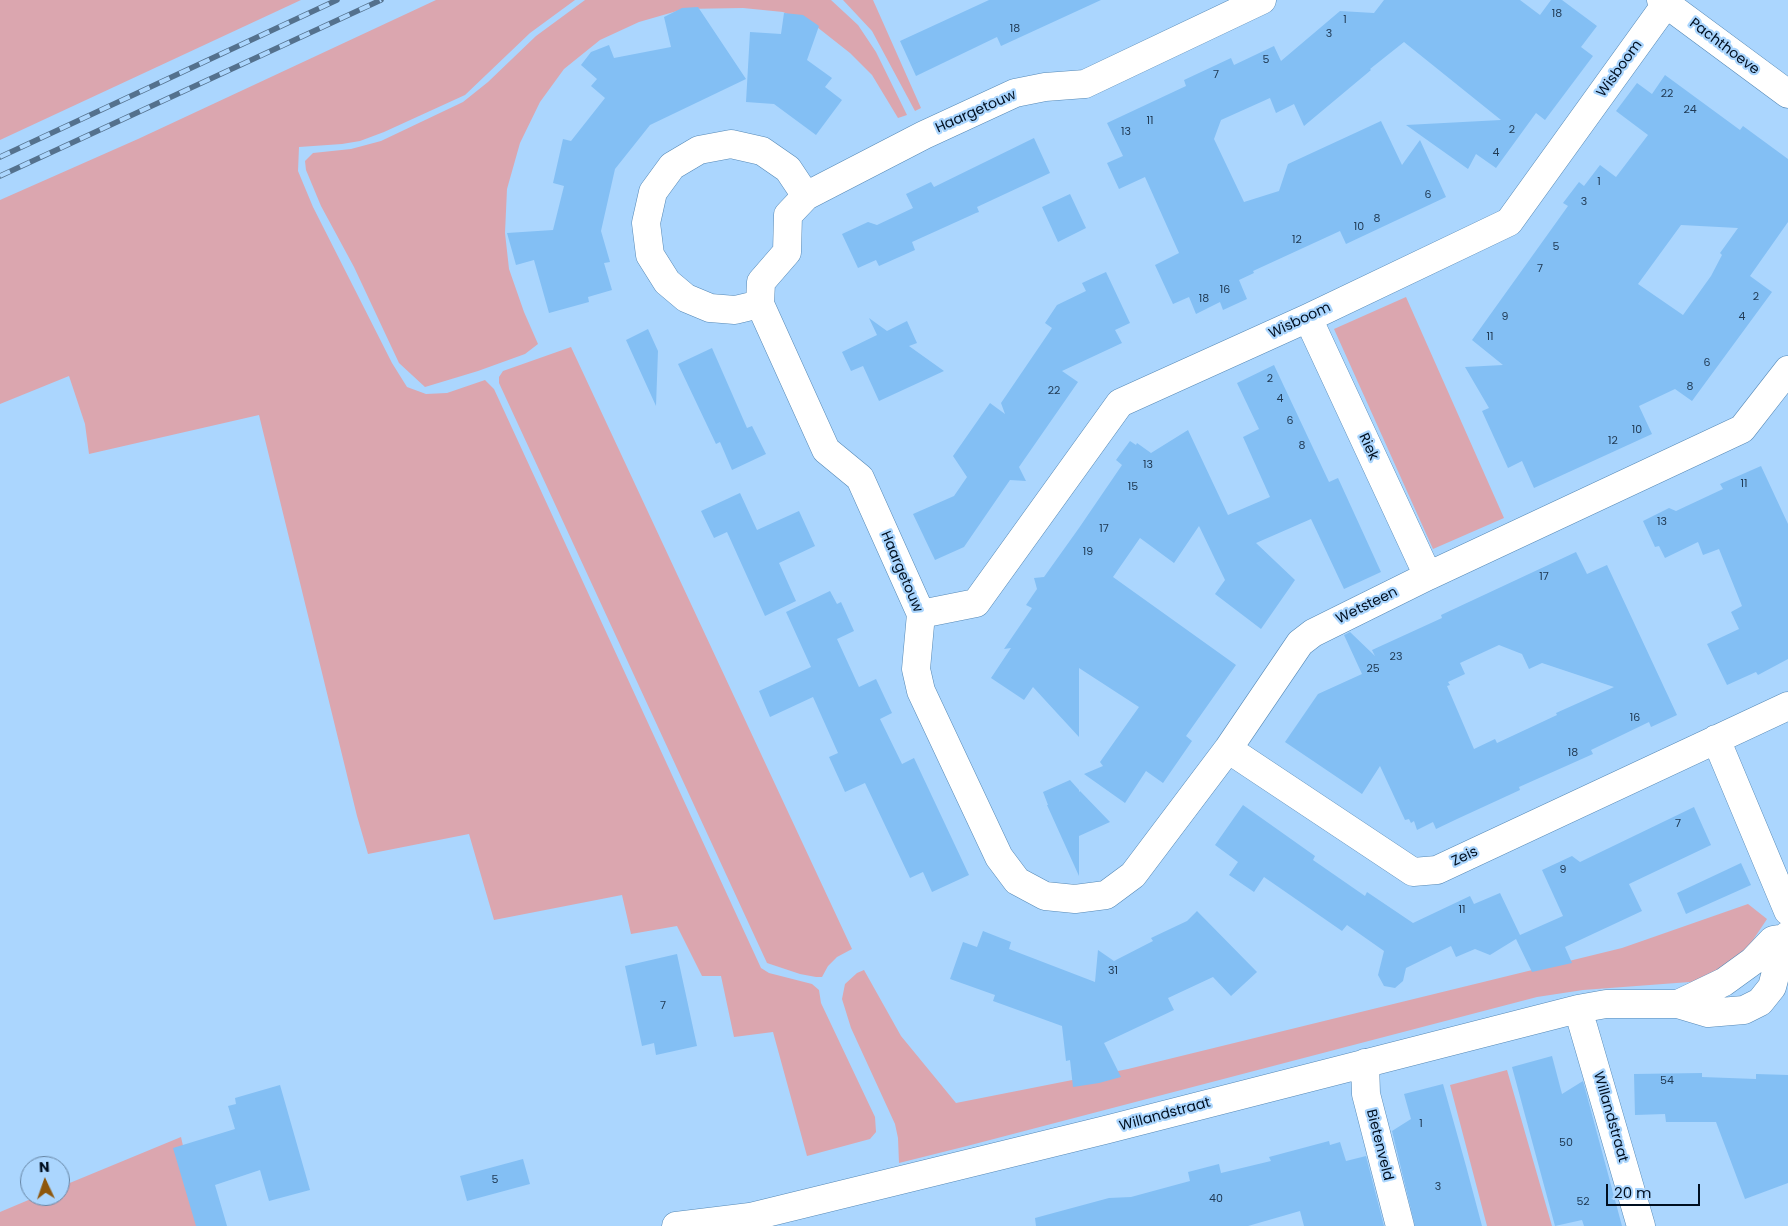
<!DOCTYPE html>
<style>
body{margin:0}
#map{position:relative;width:1788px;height:1226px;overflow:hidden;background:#abd6fe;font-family:Poppins,sans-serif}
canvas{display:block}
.north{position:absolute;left:20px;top:1156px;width:50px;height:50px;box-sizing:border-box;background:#abd6fe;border:1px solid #6786a5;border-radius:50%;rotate:357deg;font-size:14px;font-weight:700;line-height:20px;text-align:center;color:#000f20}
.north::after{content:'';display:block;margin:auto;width:18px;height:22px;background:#8e570c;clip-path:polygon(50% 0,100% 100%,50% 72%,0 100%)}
.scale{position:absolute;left:1606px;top:1184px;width:94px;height:22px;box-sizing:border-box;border:2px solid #000f20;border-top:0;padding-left:6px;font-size:15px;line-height:18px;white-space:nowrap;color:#000f20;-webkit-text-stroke:4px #abd6fe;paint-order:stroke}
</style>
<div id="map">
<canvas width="1788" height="1226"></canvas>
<div class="north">N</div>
<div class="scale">20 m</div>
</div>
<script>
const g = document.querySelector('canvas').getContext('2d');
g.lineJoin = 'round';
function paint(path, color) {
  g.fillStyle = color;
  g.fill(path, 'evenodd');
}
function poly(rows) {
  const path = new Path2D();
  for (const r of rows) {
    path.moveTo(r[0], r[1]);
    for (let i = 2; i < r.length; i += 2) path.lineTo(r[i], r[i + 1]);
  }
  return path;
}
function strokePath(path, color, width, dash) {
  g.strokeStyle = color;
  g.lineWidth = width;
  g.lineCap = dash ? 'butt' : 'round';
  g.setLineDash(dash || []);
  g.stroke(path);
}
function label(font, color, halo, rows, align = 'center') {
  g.font = font + ' Poppins,sans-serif';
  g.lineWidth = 4.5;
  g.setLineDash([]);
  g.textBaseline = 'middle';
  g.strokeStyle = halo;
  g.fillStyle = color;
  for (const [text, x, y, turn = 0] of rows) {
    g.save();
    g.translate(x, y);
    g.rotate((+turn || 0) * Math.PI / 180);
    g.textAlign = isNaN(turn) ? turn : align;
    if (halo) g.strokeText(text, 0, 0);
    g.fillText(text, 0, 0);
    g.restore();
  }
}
paint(poly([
 [0,0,301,0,0,140],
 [436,0,575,0,530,33,465,95,384,132,360,141,342,144,299,147,298,171,313,207,392,363,407,387,426,394,447,393,485,380,494,389,761,968,769,973,812,984,819,990,821,1003,875,1117,876,1132,870,1139,807,1156,773,1032,734,1037,721,976,702,976,677,926,631,934,622,895,494,920,469,834,368,854,357,816,259,415,89,454,85,424,69,376,0,404,0,200,138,139],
 [585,0,831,0,858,25,876,52,907,115,898,118,872,75,850,53,817,27,783,12,743,8,684,9,639,22,600,40,564,69,540,102,520,143,507,189,505,233,509,269,524,312,538,344,525,354,478,371,425,387,399,363,354,267,321,206,306,170,305,161,313,153,351,149,381,141,463,102,488,82,536,36],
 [843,0,873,0,921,108,915,111,872,31],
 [1406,297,1504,518,1433,549,1334,329],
 [571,347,852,949,837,957,828,966,822,977,816,977,800,974,767,963,499,383,499,377,503,371],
 [1748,904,1767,919,1747,949,1703,981,1583,990,1537,997,967,1146,899,1163,898,1138,895,1124,851,1028,842,999,845,984,857,973,864,970,901,1036,956,1103,1128,1069,1622,948],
 [1507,1070,1552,1226,1487,1226,1450,1085],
 [181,1137,201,1226,0,1226,0,1212,38,1196,60,1196,60,1187]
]), '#dba6af');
paint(poly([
 [989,0,1101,0,1001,46,997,37,916,76,900,41],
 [1384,0,1520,0,1540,15,1551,0,1562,0,1597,26,1581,47,1593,56,1545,120,1536,113,1496,168,1476,154,1468,169,1406,125,1501,120,1404,42,1370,69,1371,70,1304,126,1294,104,1276,113,1270,98,1221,120,1214,139,1244,202,1279,191,1288,164,1381,121,1402,165,1420,140,1446,197,1346,244,1340,231,1253,271,1254,273,1239,280,1247,299,1223,310,1220,302,1196,314,1189,297,1173,304,1155,265,1179,253,1145,177,1119,189,1107,163,1123,156,1107,123,1186,86,1184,80,1231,58,1234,65,1274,46,1281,61,1340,11,1374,13],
 [698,7,746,79,650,125,615,169,601,231,610,262,604,263,612,290,588,297,589,302,549,313,534,260,516,265,507,233,553,230,564,186,553,183,563,139,571,141,605,98,591,86,597,79,581,65,591,52,609,45,614,58,671,47,664,17,682,8],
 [784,13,803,15,819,26,807,60,832,78,825,87,842,100,816,135,774,104,746,102,750,32,781,34],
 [1665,75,1740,130,1743,126,1788,159,1788,222,1750,276,1772,292,1692,401,1675,389,1639,406,1652,434,1534,488,1522,461,1508,468,1482,411,1489,408,1465,367,1503,365,1472,340,1568,206,1563,203,1579,182,1584,186,1600,165,1616,177,1648,135,1616,111,1637,83,1652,94],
 [1681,225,1738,228,1720,253,1722,255,1711,276,1683,315,1638,284],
 [1034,138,1050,173,977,207,979,212,976,213,912,242,915,250,879,266,876,260,858,268,842,234,868,222,877,225,913,208,906,194,931,182,934,187],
 [1070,194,1086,228,1058,242,1042,207],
 [1106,272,1130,323,1115,330,1122,343,1062,371,1078,382,1019,467,1026,481,1010,480,964,547,935,560,913,514,954,496,967,477,953,456,990,403,1005,414,1001,403,1052,328,1045,323,1057,305,1086,291,1082,283],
 [869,318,887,331,907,321,917,343,909,346,944,371,879,401,863,366,851,371,842,352,877,335],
 [648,329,658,351,656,406,626,340],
 [712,348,747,428,752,426,766,454,732,470,720,442,716,444,678,364],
 [1274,365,1329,482,1338,478,1381,572,1344,589,1311,519,1256,543,1295,580,1261,629,1215,594,1225,580,1199,526,1174,563,1140,538,1113,577,1236,665,1186,736,1192,741,1163,783,1146,771,1125,803,1084,774,1103,766,1100,762,1139,707,1079,668,1079,737,1033,687,1024,700,991,678,1011,648,1004,649,1032,608,1026,605,1037,589,1034,578,1044,577,1079,528,1122,465,1116,460,1130,441,1136,445,1137,443,1151,453,1188,430,1228,515,1270,497,1243,437,1259,429,1237,383],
 [1761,466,1788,524,1788,659,1758,675,1756,672,1727,685,1707,644,1739,629,1731,612,1742,606,1719,549,1703,555,1698,542,1665,558,1659,546,1655,547,1643,521,1669,508,1676,511,1723,489,1720,484],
 [740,493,757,530,799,511,815,546,779,563,796,601,765,616,727,532,714,538,701,511],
 [1576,552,1587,574,1607,565,1677,715,1651,727,1649,722,1591,750,1593,754,1519,787,1520,790,1457,819,1436,829,1433,822,1417,830,1414,821,1411,823,1409,819,1405,820,1380,766,1362,794,1285,742,1318,694,1362,674,1344,635,1350,632,1375,656,1372,650,1442,618,1441,615],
 [1499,645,1522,654,1529,669,1542,663,1614,687,1556,713,1557,715,1497,743,1495,739,1474,749,1447,686,1450,685,1448,682,1465,674,1460,663],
 [830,591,837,604,841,602,854,631,837,639,859,687,876,679,892,713,880,719,902,764,914,758,969,875,932,892,923,872,910,878,865,783,845,792,829,757,838,753,813,697,770,717,759,691,811,667,786,612],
 [1070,780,1079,790,1079,792,1080,791,1110,822,1079,836,1079,876,1047,805,1048,805,1043,792],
 [1243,805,1315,856,1313,860,1365,896,1367,892,1413,923,1470,896,1474,904,1500,893,1520,935,1563,916,1542,870,1572,856,1580,862,1694,807,1711,845,1629,884,1642,911,1565,947,1572,963,1532,972,1516,939,1490,955,1475,949,1456,957,1451,946,1406,968,1403,981,1395,988,1384,986,1378,975,1384,951,1347,925,1342,931,1264,877,1254,892,1229,875,1238,862,1215,845],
 [1741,863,1751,885,1686,914,1677,893],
 [1197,911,1257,972,1231,996,1213,977,1168,998,1174,1010,1104,1043,1121,1077,1099,1083,1073,1087,1070,1060,1066,1061,1062,1026,993,1001,995,995,950,979,963,942,977,947,983,931,1011,942,1009,949,1095,982,1098,950,1114,961,1153,941,1151,938,1187,921],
 [677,954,697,1046,656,1055,654,1043,642,1046,625,966],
 [1552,1056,1562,1094,1583,1081,1622,1226,1584,1226,1582,1220,1555,1226,1512,1067],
 [1702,1073,1702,1077,1756,1079,1756,1074,1788,1075,1788,1183,1745,1199,1716,1122,1666,1122,1665,1114,1635,1115,1634,1074],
 [1443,1084,1466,1166,1482,1226,1415,1226,1392,1131,1411,1119,1404,1094],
 [280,1085,310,1190,269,1201,260,1170,215,1185,227,1226,196,1226,173,1148,235,1129,228,1106,236,1104,235,1098],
 [1329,1141,1330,1145,1340,1142,1346,1161,1366,1156,1384,1226,1304,1226,1300,1211,1248,1226,1036,1226,1035,1218,1109,1198,1131,1197,1190,1181,1188,1172,1219,1164,1221,1173,1271,1161,1269,1157],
 [523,1159,530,1184,467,1201,460,1176]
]), '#83bff4');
const street = poly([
 [1661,0,1788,94],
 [806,196,924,135,1015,93,1045,87,1085,84,1262,0],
 [760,304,735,310,710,308,686,298,667,282,650,255,646,223,653,192,672,166,699,150,731,144,762,151,788,169,806,196,788,215,787,252,761,282,760,304,826,450,860,478,921,614,916,669,921,691,999,857,1017,881,1045,896,1075,899,1106,895,1133,875,1228,749,1300,643,1313,633,1428,576,1742,429,1788,370],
 [1308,318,1428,576],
 [921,614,976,603,1120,403,1308,318,1509,222,1666,4],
 [1716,739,1788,911],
 [1228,749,1413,872,1437,870,1788,706],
 [1678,1004,1724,982,1753,961,1773,940,1785,938,1788,935],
 [1578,1009,1641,1226],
 [1365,1063,1366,1094,1400,1226],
 [676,1226,750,1217,1105,1130,1578,1009,1606,1004,1678,1004,1708,1013,1744,1010,1760,1002,1772,987,1785,938]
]);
strokePath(street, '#5488b6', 29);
strokePath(street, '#fff', 28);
const rail = poly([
 [0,157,337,0],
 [0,176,381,0]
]);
strokePath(rail, '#54718d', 5.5);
strokePath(rail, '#abd6fe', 4, [11]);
label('11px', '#213b55', null, [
 ["18",1557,14],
 ["1",1345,20],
 ["18",1015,29],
 ["3",1329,34],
 ["5",1266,60],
 ["7",1216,75],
 ["22",1667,94],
 ["24",1690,110],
 ["11",1150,121],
 ["2",1512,130],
 ["13",1126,132],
 ["4",1496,153],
 ["1",1599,182],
 ["6",1428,195],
 ["3",1584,202],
 ["8",1377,219],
 ["10",1359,227],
 ["12",1297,240],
 ["5",1556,247],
 ["7",1540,269],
 ["16",1225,290],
 ["2",1756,297],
 ["18",1204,299],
 ["9",1505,317],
 ["4",1742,317],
 ["11",1490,337],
 ["6",1707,363],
 ["2",1270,379],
 ["8",1690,387],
 ["22",1054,391],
 ["4",1280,399],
 ["6",1290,421],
 ["10",1637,430],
 ["12",1613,441],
 ["8",1302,446],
 ["13",1148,465],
 ["11",1744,484],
 ["15",1133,487],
 ["13",1662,522],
 ["17",1104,529],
 ["19",1088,552],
 ["17",1544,577],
 ["23",1396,657],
 ["25",1373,669],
 ["16",1635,718],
 ["18",1573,753],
 ["7",1678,824],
 ["9",1563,870],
 ["11",1462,910],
 ["31",1113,971],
 ["7",663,1006],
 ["54",1667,1081],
 ["1",1421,1124],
 ["50",1566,1143],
 ["5",495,1180],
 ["3",1438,1187],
 ["40",1216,1199],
 ["52",1583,1202]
]);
label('14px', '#000f20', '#abd6fe', [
 ["Pachthoeve",1724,47,37],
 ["Wisboom",1620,69,-54],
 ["Haargetouw",976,112,-24],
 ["Wisboom",1300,321,-25],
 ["Riek",1368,447,65],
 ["Haargetouw",901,572,67],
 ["Wetsteen",1367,606,-26],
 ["Zeis",1465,857,-25],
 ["Willandstraat",1165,1115,-15],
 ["Willandstraat",1610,1117,74],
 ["Bietenveld",1379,1145,76]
]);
</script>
